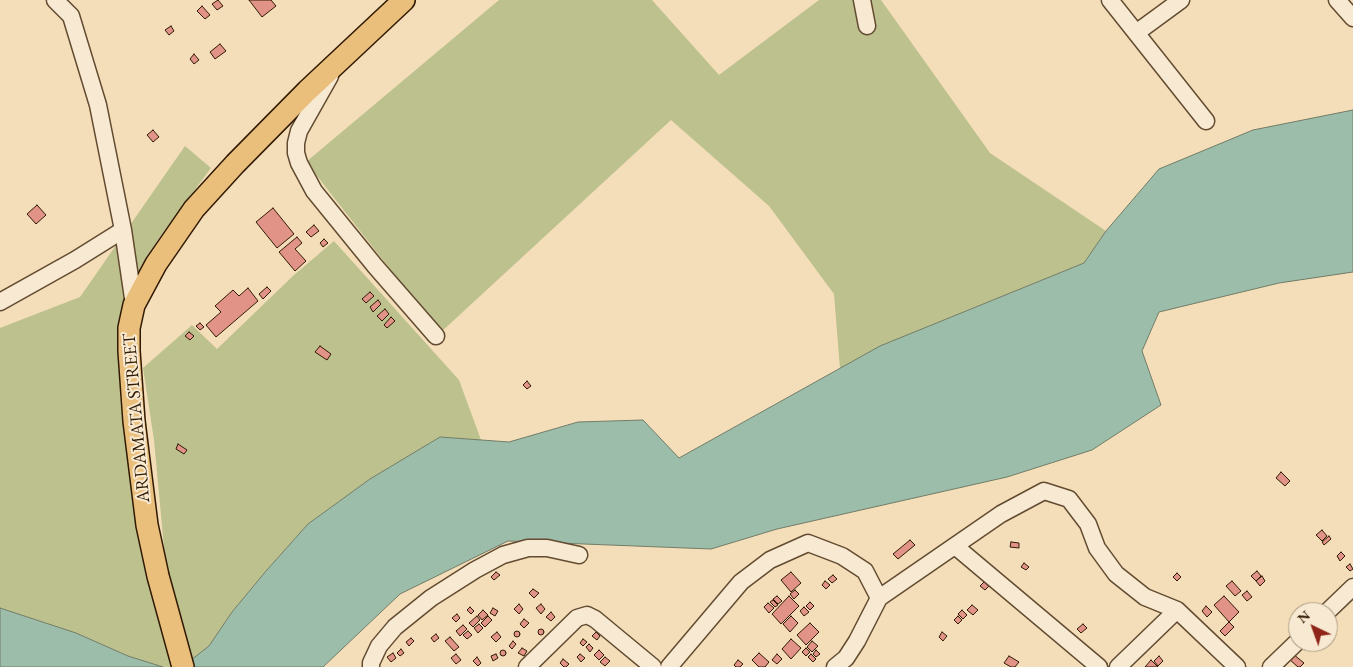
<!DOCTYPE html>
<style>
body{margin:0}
#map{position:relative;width:1353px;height:667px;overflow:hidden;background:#f4deb9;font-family:"EB Garamond",serif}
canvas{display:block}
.north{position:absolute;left:1288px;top:602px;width:50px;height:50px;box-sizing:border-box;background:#f8ead2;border:1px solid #a8977f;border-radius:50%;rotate:318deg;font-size:14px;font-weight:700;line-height:20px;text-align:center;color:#311a03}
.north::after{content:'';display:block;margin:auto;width:18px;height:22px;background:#8f2418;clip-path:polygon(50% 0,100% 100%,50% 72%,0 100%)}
</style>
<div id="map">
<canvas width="1353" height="667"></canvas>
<div class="north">N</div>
</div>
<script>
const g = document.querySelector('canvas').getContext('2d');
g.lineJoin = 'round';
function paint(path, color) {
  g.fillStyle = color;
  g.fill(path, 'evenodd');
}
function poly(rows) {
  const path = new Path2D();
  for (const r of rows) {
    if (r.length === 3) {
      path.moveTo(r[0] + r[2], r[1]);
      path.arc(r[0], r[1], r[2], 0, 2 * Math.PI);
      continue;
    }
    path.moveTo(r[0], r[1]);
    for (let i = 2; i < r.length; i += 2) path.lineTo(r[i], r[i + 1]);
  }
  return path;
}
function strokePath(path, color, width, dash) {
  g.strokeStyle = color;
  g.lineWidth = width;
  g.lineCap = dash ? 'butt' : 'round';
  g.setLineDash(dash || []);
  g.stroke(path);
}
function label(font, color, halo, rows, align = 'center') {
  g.font = font + ' "EB Garamond",serif';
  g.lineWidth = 4;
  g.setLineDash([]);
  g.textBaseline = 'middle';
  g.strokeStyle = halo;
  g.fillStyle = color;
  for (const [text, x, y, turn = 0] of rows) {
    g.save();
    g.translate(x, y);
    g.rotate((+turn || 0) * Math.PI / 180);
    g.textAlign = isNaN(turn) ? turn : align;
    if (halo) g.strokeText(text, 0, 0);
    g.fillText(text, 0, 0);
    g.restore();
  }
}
paint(poly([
 [499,0,652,0,719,75,819,0,881,0,990,153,1106,231,1084,263,880,346,840,369,834,294,769,206,671,120,440,333,306,162],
 [185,146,211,168,159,238,141,266,122,313,173,667,163,667,128,656,76,633,0,608,0,328,80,297],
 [334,241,459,380,481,440,440,437,370,479,308,524,266,571,232,612,209,646,190,661,167,580,154,440,143,368,192,325,217,349,294,275]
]), '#bdc18e');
const water = poly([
 [1353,110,1353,272,1279,283,1159,312,1142,351,1161,405,1092,450,1007,477,777,529,711,549,508,541,400,594,323,667,182,667,209,646,232,612,266,571,308,524,370,479,440,437,509,442,578,422,643,420,679,458,880,346,1084,263,1106,231,1159,169,1253,130,1353,110],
 [0,608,76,633,128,656,163,667,0,667,0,608]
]);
paint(water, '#9cbdaa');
strokePath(water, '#717c67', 1);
const building = poly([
 [218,0,223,6,217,10,212,4,218,0],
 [249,0,271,0,276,6,262,17,249,0],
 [202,6,210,15,205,19,197,11,202,6],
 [171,26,174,31,169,35,165,30,171,26],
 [220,44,226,51,215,59,210,52,220,44],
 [194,54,199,60,194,64,190,59,194,54],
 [153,130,159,137,153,142,147,135,153,130],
 [37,205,46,215,36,224,27,214,37,205],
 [273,208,294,234,277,248,256,222,273,208],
 [314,225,319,231,311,237,306,232,314,225],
 [297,237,302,243,295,249,306,261,295,271,279,252,297,237],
 [324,239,328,243,323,247,320,243,324,239],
 [267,287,271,291,263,299,259,294,267,287],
 [248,288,258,301,216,337,206,325,221,312,215,306,233,290,239,296,248,288],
 [370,292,374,296,366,303,362,299,370,292],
 [378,300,381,304,373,312,370,307,378,300],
 [385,309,389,314,382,321,377,316,385,309],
 [391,317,395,321,387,328,384,325,391,317],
 [200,323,204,327,200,330,196,326,200,323],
 [189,332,194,336,190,340,185,336,189,332],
 [320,346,331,354,327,360,315,352,320,346],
 [527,381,531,386,527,389,523,385,527,381],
 [178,444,187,450,184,454,176,449,178,444],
 [1281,472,1290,481,1285,486,1276,478,1281,472],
 [1322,530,1327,536,1322,541,1316,535,1322,530],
 [1329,536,1331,539,1324,545,1322,542,1329,536],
 [910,540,915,545,898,559,893,554,910,540],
 [1011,542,1019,543,1019,548,1010,547,1011,542],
 [1341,552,1345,556,1340,561,1337,556,1341,552],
 [1024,563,1029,567,1026,570,1021,567,1024,563],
 [1350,564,1353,569,1350,571,1346,567,1350,564],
 [1257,571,1261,576,1256,581,1251,576,1257,571],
 [496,572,500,575,494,580,491,577,496,572],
 [791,572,801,583,791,592,781,580,791,572],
 [1177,573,1181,577,1177,581,1173,577,1177,573],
 [833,575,837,579,832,583,828,579,833,575],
 [1262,576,1265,581,1260,586,1256,581,1262,576],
 [825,581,830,585,826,589,822,585,825,581],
 [1232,581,1241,591,1235,596,1226,586,1232,581],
 [984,582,989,586,985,590,980,586,984,582],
 [533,589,539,593,534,598,529,593,533,589],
 [795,590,799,594,794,599,790,594,795,590],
 [1247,591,1252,597,1247,601,1242,595,1247,591],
 [777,596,782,601,778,604,773,599,777,596],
 [789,596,799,606,781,624,772,614,789,596],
 [1224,596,1239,612,1229,622,1214,605,1224,596],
 [773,600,778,605,775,607,770,602,773,600],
 [810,602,814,606,810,610,806,606,810,602],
 [768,603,774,608,769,613,764,607,768,603],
 [519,604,523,609,519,614,514,609,519,604],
 [541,604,545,609,541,614,536,608,541,604],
 [972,605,978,610,973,615,967,610,972,605],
 [1206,606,1212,612,1207,617,1202,611,1206,606],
 [470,607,474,611,471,614,467,610,470,607],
 [804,607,809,612,804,616,800,611,804,607],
 [493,608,498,611,495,616,490,613,493,608],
 [483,610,488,615,482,620,478,615,483,610],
 [962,610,967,615,963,619,958,614,962,610],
 [551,612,555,617,551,621,546,617,551,612],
 [457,614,460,618,456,622,452,618,457,614],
 [477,616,480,620,473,627,469,623,477,616],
 [488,616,492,620,485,627,481,623,488,616],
 [791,616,798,623,790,632,783,624,791,616],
 [958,616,962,620,958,624,954,620,958,616],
 [524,619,529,623,524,628,520,624,524,619],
 [1229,622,1234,627,1225,636,1220,631,1229,622],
 [810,623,819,632,806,645,797,635,810,623],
 [479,624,483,628,478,633,474,628,479,624],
 [1083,624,1087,628,1081,633,1077,629,1083,624],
 [463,625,467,629,460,636,456,631,463,625],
 [541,632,3],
 [468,631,472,635,467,639,463,635,468,631],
 [517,634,3],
 [497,632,501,637,496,642,491,637,497,632],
 [596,632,600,636,597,640,592,636,596,632],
 [942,632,947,636,943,641,939,637,942,632],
 [436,634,439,638,434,642,431,638,436,634],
 [450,637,459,647,454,651,445,641,450,637],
 [411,638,414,641,409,646,406,642,411,638],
 [583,639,587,642,583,646,580,643,583,639],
 [791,639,801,648,791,659,782,649,791,639],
 [513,641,516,644,512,649,509,646,513,641],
 [812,641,818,646,812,652,807,647,812,641],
 [589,644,593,648,590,652,586,647,589,644],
 [522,648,527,651,524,656,518,653,522,648],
 [806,648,810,652,806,656,802,652,806,648],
 [401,649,404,653,400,656,397,653,401,649],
 [503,653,3],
 [599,650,604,655,599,660,594,655,599,650],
 [816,650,820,654,816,657,813,654,816,650],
 [393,653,396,658,391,662,387,657,393,653],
 [759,653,769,662,765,667,759,667,752,660,759,653],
 [456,654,461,660,456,664,451,658,456,654],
 [496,654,498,658,493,661,491,656,496,654],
 [580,654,585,658,581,662,577,657,580,654],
 [777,654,782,659,777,664,772,660,777,654],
 [811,654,816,659,813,662,808,657,811,654],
 [1293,654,1304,663,1300,667,1298,667,1289,659,1293,654],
 [1009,656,1019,662,1015,667,1011,667,1004,663,1009,656],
 [1159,656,1163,661,1158,666,1154,661,1159,656],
 [477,657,481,663,478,666,473,661,477,657],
 [605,657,610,661,605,666,600,662,605,657],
 [563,659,569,664,566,667,564,667,560,663,563,659],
 [738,660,743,664,740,667,736,667,734,665,738,660],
 [1151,660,1158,667,1145,667,1151,660]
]);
paint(building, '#e29388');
strokePath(building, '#311a03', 1);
const minor = poly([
 [55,0,71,16,98,105,123,230,134,305],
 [862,0,867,26],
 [1110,0,1206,121],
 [1337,0,1353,18],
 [1136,33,1181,0],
 [330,76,299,131,296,143,296,153,299,163,314,191,375,266,436,336],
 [0,302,75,260,123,230],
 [955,546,1099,667],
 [879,598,1001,514,1044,491,1069,499,1088,524,1097,548,1116,574,1145,597,1177,610,1237,667],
 [1327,612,1353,587],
 [371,667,371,663,379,646,395,627,431,598,475,570,503,555,528,548,547,548,579,555],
 [527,667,577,618,587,615,595,619,653,667],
 [669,667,741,582,770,560,808,543,842,556,865,571,879,598,857,641,846,658,835,667],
 [1118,667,1177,610],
 [1271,667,1298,641]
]);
const major = poly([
 [183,667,158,576,147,525,134,421,129,351,129,328,134,305,156,264,194,209,235,164,307,91,404,0]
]);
strokePath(minor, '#624b30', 19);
strokePath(major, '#311a03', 24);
strokePath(minor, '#f8ead2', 16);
strokePath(major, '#eabf7c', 21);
label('18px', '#311a03', '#f8ead2', [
 ["ARDAMATA STREET",137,418,-95]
]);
</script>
